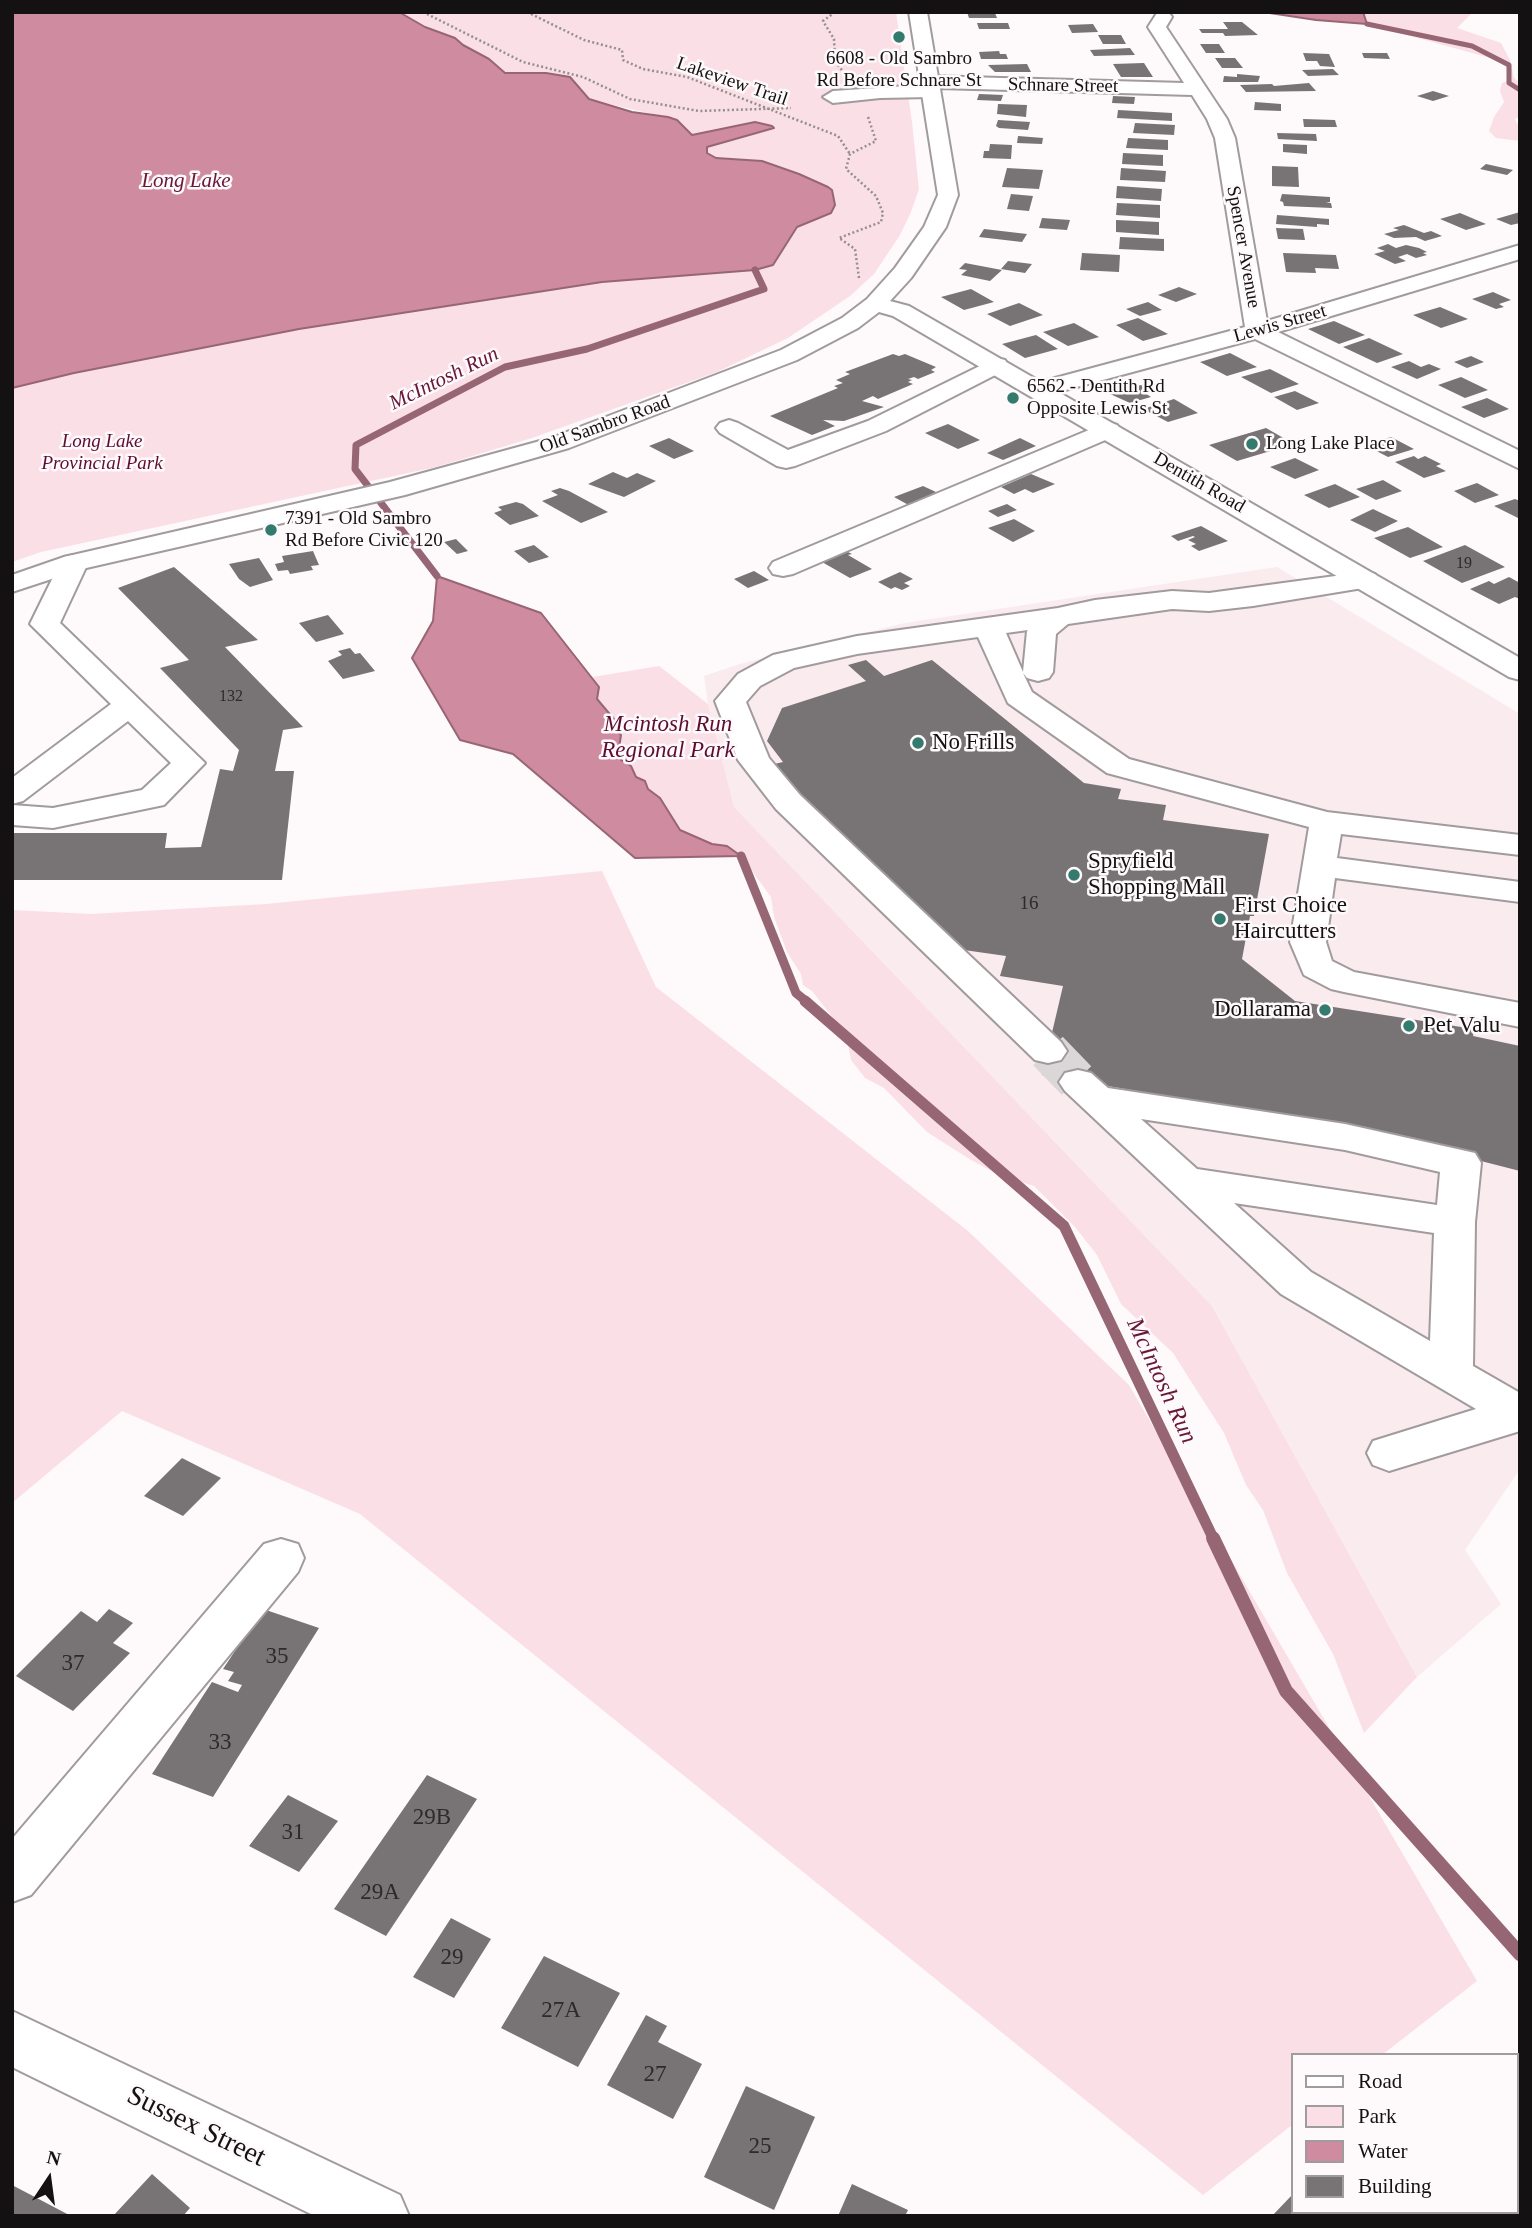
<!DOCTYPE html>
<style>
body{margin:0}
#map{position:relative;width:1532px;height:2228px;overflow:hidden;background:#fef9fb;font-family:"Times New Roman",serif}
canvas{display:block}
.frame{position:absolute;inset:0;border:14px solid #131111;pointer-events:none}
.legend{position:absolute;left:1291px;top:2053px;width:228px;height:161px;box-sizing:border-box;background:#fef9fb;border:2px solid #a09c9d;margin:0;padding:9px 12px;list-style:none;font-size:21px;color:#131111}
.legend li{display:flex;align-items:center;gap:14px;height:35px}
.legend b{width:35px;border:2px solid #a09c9d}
.north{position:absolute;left:14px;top:2144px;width:70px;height:70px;-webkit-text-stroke:5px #fef9fb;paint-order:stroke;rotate:13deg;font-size:19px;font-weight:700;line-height:28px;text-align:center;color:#131111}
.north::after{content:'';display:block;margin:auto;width:24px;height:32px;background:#131111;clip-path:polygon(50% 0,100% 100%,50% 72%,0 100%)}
</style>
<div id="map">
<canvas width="1532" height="2228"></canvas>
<div class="frame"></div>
<ul class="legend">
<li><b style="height:9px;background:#fff"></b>Road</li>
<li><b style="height:19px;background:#fadfe6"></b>Park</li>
<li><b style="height:19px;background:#cf8b9f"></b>Water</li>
<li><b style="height:19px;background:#787374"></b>Building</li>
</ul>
<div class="north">N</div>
</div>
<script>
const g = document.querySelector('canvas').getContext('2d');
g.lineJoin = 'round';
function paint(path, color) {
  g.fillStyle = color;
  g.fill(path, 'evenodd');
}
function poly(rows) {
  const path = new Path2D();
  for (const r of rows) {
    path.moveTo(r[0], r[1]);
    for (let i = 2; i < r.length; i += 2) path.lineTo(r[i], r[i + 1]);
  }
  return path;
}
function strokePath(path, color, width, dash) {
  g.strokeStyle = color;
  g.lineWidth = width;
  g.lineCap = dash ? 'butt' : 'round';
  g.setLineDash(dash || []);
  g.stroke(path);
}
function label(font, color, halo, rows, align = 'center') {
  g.font = font + ' "Times New Roman",serif';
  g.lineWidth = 5;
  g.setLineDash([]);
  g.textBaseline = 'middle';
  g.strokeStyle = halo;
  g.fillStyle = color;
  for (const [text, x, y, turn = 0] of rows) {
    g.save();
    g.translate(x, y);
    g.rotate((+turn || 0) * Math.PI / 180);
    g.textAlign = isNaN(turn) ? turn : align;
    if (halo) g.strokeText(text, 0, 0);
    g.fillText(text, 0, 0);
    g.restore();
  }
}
paint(poly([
 [1277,567,1520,714,1520,1469,1465,1550,1501,1604,1417,1677,1212,1306,734,807,708,704,704,676,740,664,905,623]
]), '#f9ebee');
paint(poly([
 [399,12,896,12,912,122,919,189,911,212,900,235,874,274,850,296,788,338,717,372,532,438,436,467,41,552,12,562,12,388,74,373,299,329,602,282,755,270,773,265,797,227,830,213,835,205,832,190,799,174,762,161,716,158,707,153,707,147,774,129,772,126,755,122,692,135,677,120,589,99,570,77,505,73,489,59,463,46,455,38,425,27],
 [1363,12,1473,12,1457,28,1501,43,1510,60,1514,78,1520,83,1520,117,1515,119,1520,129,1520,141,1496,138,1489,131,1494,117,1504,102,1500,91,1502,83,1510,80,1505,62,1367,24],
 [659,666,708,704,734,807,1212,1306,1417,1677,1364,1733,1333,1654,1287,1573,1263,1510,1246,1485,1224,1433,1173,1353,1121,1304,1097,1255,1075,1227,1034,1186,1001,1176,971,1160,927,1132,884,1088,865,1078,851,1060,847,1038,842,1029,812,991,803,985,801,974,787,952,774,917,771,897,741,856,727,846,712,844,680,830,664,803,636,777,631,766,621,760,618,755,621,735,614,728,609,711,597,699,593,677],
 [602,871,656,987,968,1231,1129,1385,1477,1981,1382,2055,1292,2055,1292,2125,1203,2195,360,1514,122,1411,12,1503,12,910,91,914,266,904]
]), '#fadfe6');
const water = poly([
 [12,12,399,12,425,27,455,38,463,45,489,59,505,73,546,73,570,77,589,99,632,112,668,117,677,120,692,135,755,122,772,126,774,128,707,147,707,153,716,158,762,161,799,174,828,187,832,190,835,205,831,213,797,227,773,265,755,270,602,282,299,329,74,373,12,388,12,12],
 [1263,12,1363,12,1367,24,1316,20,1263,12],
 [437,576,541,613,599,687,597,699,614,719,614,728,621,735,618,755,621,760,631,766,636,777,645,781,648,789,660,798,680,830,712,844,727,846,741,856,635,858,513,754,460,740,412,658,433,621,437,576]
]);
paint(water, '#cf8b9f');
strokePath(water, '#976674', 2);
strokePath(poly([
 [1367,24,1472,46,1509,65,1509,83,1520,90]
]), '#976674', 5);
strokePath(poly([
 [437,576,355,469,356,445,505,367,587,349,764,289,755,270]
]), '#976674', 7);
strokePath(poly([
 [741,856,796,993,807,1002]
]), '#976674', 9);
strokePath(poly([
 [805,1001,1064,1226,1214,1540]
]), '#976674', 11);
strokePath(poly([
 [1213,1538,1286,1691,1520,1954]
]), '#976674', 14);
paint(poly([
 [967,12,995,13,997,18,969,18],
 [1223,22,1242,22,1258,35,1225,36,1223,33,1202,33,1199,29,1228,29],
 [977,23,1008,23,1010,29,979,29],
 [1093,24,1098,32,1072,33,1068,25],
 [1098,35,1121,35,1126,44,1103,44],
 [1200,44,1219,44,1225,53,1206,53],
 [1130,48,1135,55,1094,56,1090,50],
 [999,51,1000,54,1006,54,1008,59,981,59,979,52],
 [1303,53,1329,54,1335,67,1320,66,1317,61,1306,61],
 [1362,53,1387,53,1390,59,1364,58],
 [1215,58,1235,58,1243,68,1222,68],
 [1144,63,1153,77,1121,77,1113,64],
 [1027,64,1031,72,995,72,988,65],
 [1333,69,1339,75,1308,76,1302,70],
 [1237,74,1260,76,1258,82,1223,82,1224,76,1237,77],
 [1309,83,1316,91,1246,92,1240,85,1272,84,1274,86],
 [1433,91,1449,96,1433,101,1417,96],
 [979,94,1003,95,1001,101,977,100],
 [1113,96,1135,97,1134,104,1112,103],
 [1255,102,1281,104,1281,111,1254,110],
 [998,104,1027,105,1026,117,997,114],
 [1118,110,1172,113,1172,121,1117,118],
 [1303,119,1335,120,1337,127,1304,127],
 [998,120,1030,122,1028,130,999,128,996,126],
 [1135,123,1175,125,1174,135,1133,133],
 [1277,133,1316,134,1317,141,1278,139],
 [1018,136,1043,138,1042,144,1017,143],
 [1128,138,1168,140,1168,150,1126,148],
 [990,144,1012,145,1011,159,983,158,984,151,989,151],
 [1283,144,1307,145,1307,154,1283,152],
 [1123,153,1163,155,1163,166,1122,164],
 [1486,164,1513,170,1507,175,1480,169],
 [1272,166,1298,167,1299,187,1272,186],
 [1007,168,1043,170,1039,189,1002,187],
 [1121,168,1166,171,1165,182,1120,180],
 [1117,186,1162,189,1161,201,1116,198],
 [1011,194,1033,196,1029,211,1007,209],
 [1282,194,1330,197,1330,202,1326,203,1331,203,1332,208,1284,206,1283,202,1280,201],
 [1117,203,1160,205,1160,218,1116,215],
 [1520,212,1520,223,1511,225,1496,219],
 [1460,213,1486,224,1466,230,1440,219],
 [1277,215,1329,219,1329,225,1317,224,1317,227,1276,224],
 [1042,218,1070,220,1067,230,1039,228],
 [1116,220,1159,222,1159,235,1116,232],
 [1404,225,1424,233,1431,231,1442,236,1425,241,1416,237,1394,238,1384,234,1399,230,1393,228],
 [1276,228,1303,229,1305,240,1278,239],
 [984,229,1027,234,1022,242,979,237],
 [1120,237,1164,239,1164,251,1119,249],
 [1388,244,1396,248,1406,245,1419,248,1427,252,1423,253,1427,255,1416,258,1407,254,1398,257,1406,261,1395,264,1374,254,1385,251,1377,248],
 [1082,253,1120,255,1119,272,1080,270],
 [1283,253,1336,255,1339,269,1315,268,1316,273,1286,272],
 [1008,261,1032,264,1025,273,1001,269],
 [965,263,1002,270,990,281,961,275,967,270,959,269],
 [1179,287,1197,294,1176,302,1158,295],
 [971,289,994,302,964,310,941,297],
 [1493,292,1511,300,1499,304,1504,307,1496,309,1472,299],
 [1148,302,1162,310,1140,316,1126,309],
 [1019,303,1043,315,1010,326,987,314],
 [1440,307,1468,319,1441,328,1413,315],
 [1138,318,1168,334,1143,341,1116,325],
 [1334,321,1365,335,1339,344,1308,329],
 [1074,323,1099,337,1068,346,1043,332],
 [1036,335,1058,349,1025,358,1002,344],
 [1369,338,1403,354,1377,363,1343,347],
 [1230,353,1257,367,1227,376,1200,362],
 [893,354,899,356,905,354,936,367,931,370,935,372,918,379,914,377,908,379,912,380,908,382,913,384,878,399,873,396,862,401,884,407,844,421,823,420,835,426,812,435,770,416,838,388,834,386,843,383,836,380,850,374,845,372],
 [1471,356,1484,362,1467,368,1454,362],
 [1409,361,1421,367,1429,364,1441,369,1417,379,1391,367],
 [1270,369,1299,384,1271,393,1241,377],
 [1461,377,1488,390,1465,398,1438,385],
 [1141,385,1148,389,1142,391,1151,397,1130,403,1110,394],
 [1295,391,1319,403,1297,410,1274,397],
 [1487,398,1509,409,1484,418,1461,407],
 [1174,399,1198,413,1168,422,1143,409],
 [948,424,980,440,958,449,925,433],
 [1266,428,1294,444,1237,461,1209,445],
 [1391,437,1414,449,1388,457,1365,445],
 [669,438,694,451,674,459,649,446],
 [1020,438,1036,446,1003,460,987,453],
 [1414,456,1418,459,1425,456,1441,464,1436,466,1446,471,1424,478,1395,462],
 [1295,458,1319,470,1295,479,1270,467],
 [613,472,627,478,637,473,656,481,624,497,588,484],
 [1031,474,1055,484,1033,493,1025,489,1014,494,1001,487],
 [1383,480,1402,491,1376,500,1356,489],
 [1477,483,1499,495,1475,503,1454,491],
 [1335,484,1360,497,1329,508,1304,495],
 [923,486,936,492,930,495,937,498,914,508,894,497],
 [560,488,569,491,608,512,581,523,542,501,558,495,551,491],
 [1515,499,1520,501,1520,519,1494,506],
 [516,502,523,504,539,516,510,525,494,513,502,510,498,507],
 [1007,504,1017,510,998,517,988,511],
 [1373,509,1398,521,1375,532,1350,520],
 [1014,519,1035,531,1013,542,988,528],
 [1201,526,1228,541,1199,551,1191,546,1196,544,1188,540,1195,537,1193,536,1178,541,1171,536],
 [1408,527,1443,547,1410,558,1374,538],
 [456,539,468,551,457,554,444,542],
 [534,545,549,557,529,563,514,551],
 [1465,545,1505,567,1462,583,1423,561],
 [840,548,852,554,848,555,872,569,850,578,815,558],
 [313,551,319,565,311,566,313,570,290,574,288,570,278,571,275,564,284,562,282,556],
 [259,558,273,580,250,587,239,579,229,564],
 [174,567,258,640,225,647,303,727,283,730,275,771,294,771,282,880,12,880,12,833,167,833,165,848,201,847,220,769,233,771,239,750,160,668,189,660,118,588],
 [754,571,769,580,748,588,734,579],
 [900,572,913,579,904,583,910,586,902,590,895,587,891,589,878,582],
 [1509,577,1520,583,1520,599,1515,597,1499,604,1470,589,1489,581,1494,584],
 [328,615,344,634,316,642,299,623],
 [350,648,355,654,360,653,375,671,343,679,328,661,342,655,338,651],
 [866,660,884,676,932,660,1084,783,1121,789,1118,799,1166,805,1163,820,1269,834,1254,916,1250,916,1242,959,1295,1001,1474,1029,1473,1036,1520,1046,1520,1171,1344,1126,1042,1075,1063,986,1000,976,1006,956,964,950,770,765,783,762,767,741,782,708,866,681,848,665],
 [182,1458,221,1478,183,1516,144,1496],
 [109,1609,133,1623,113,1643,130,1653,73,1711,16,1676,81,1611,97,1622],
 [263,1609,319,1628,213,1797,152,1774,212,1682,238,1692,242,1685,228,1681,234,1672,223,1669],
 [427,1775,477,1799,386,1936,334,1909],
 [288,1795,338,1821,299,1872,249,1846],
 [451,1918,491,1939,454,1998,413,1977],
 [544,1956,620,1993,578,2067,501,2028],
 [646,2015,667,2026,658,2042,702,2064,673,2119,607,2085],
 [746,2086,815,2117,774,2210,704,2177],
 [1516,2100,1520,2103,1520,2169,1516,2172],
 [152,2174,190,2208,183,2216,113,2216],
 [852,2184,908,2210,905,2216,838,2216],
 [12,2185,71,2216,12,2216],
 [1292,2195,1292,2212,1340,2212,1343,2216,1272,2216]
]), '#787374');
strokePath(poly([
 [1048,1051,1078,1082]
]), '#dbd6d8', 41, [41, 21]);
const minor = poly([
 [1157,13,1169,13,1172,17,1166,27,1227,119,1235,138,1267,321,1520,245,1520,259,1278,332,1520,451,1520,469,1255,339,1047,395,1038,397,1029,395,1026,390,1029,385,1245,327,1215,138,1207,119,1192,95,938,88,940,91,938,95,931,97,880,98,833,103,823,97,833,91,922,85,920,82,922,78,929,76,1184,83,1148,27,1157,13],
 [996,358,1005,360,1008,365,1005,370,886,431,795,466,786,468,777,466,720,433,716,428,720,423,729,420,738,423,788,450,868,421,996,358],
 [1108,422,1117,425,1121,430,1117,435,793,574,783,576,773,574,769,568,773,562,1108,422],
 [74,555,84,557,88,563,60,623,205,763,164,805,53,828,12,825,12,805,53,808,142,790,171,763,128,721,23,801,12,804,12,778,111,704,30,624,60,563,64,557,74,555],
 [1365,572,1375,574,1379,580,1375,586,1253,606,1209,611,1172,609,1068,624,1056,634,1053,672,1049,678,1038,681,1027,678,1023,673,1032,692,1129,759,1327,812,1520,835,1520,855,1341,834,1337,858,1520,882,1520,902,1335,878,1326,942,1332,961,1354,972,1520,1003,1520,1027,1344,992,1331,989,1304,975,1290,942,1309,827,1107,773,1008,703,978,637,857,654,794,668,760,686,746,702,769,758,800,795,1061,1042,1067,1051,1061,1060,1048,1063,1035,1060,776,809,738,760,715,701,738,674,773,655,857,636,1058,608,1095,600,1172,591,1209,593,1365,572],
 [1028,630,1027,631,1023,672,1006,633,1028,630],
 [1078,1070,1091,1073,1108,1088,1345,1124,1475,1153,1481,1163,1475,1222,1473,1366,1520,1393,1520,1431,1389,1471,1373,1465,1367,1453,1373,1441,1476,1409,1281,1294,1065,1091,1059,1082,1065,1073,1078,1070],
 [1141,1119,1345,1150,1440,1172,1437,1205,1197,1169,1141,1119],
 [1234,1203,1434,1233,1430,1341,1311,1272,1234,1203],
 [281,1539,298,1544,304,1558,298,1572,31,1895,12,1902,12,1839,264,1544,281,1539],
 [12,2011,400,2195,409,2216,315,2216,12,2067,12,2011]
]);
const major = poly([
 [909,12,927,12,958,195,946,227,911,278,890,301,909,306,1520,658,1520,680,1509,677,893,316,879,312,858,328,797,360,569,448,405,495,82,569,12,592,12,575,64,557,390,482,551,438,781,350,842,318,867,299,895,268,924,227,938,195,909,12]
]);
strokePath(minor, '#a19b9d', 4);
strokePath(major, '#a19b9d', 4);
strokePath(poly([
 [423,12,523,62,583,77,630,99,699,111,791,108],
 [527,12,584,40,622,50,623,60,643,69,687,77,838,136,850,154],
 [835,12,823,21,834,39,835,61,844,73],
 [859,278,855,249,839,238,881,222,883,213,876,196,846,169,850,154,876,141,868,117]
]), '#938f90', 2.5, [2, 2.5]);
paint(minor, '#fff');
paint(major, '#fff');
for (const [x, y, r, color] of [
 [899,37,7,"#357a6e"],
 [1013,398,7,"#357a6e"],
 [1252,444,7,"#357a6e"],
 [271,530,7,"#357a6e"],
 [918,743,7,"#357a6e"],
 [1074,875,7,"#357a6e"],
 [1220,919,7,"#357a6e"],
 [1325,1010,7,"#357a6e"],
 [1409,1026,7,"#357a6e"]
]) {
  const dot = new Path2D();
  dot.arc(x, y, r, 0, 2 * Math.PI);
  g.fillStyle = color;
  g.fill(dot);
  strokePath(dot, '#fef9fb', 2.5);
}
label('16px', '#2c2a2a', null, [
 ["19",1464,564],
 ["132",231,697]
]);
label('19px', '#131111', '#fef9fb', [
 ["6608 - Old Sambro",899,59,"center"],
 ["Rd Before Schnare St",899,81,"center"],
 ["6562 - Dentith Rd",1027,387],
 ["Opposite Lewis St",1027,409],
 ["Long Lake Place",1266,444],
 ["7391 - Old Sambro",285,519],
 ["Rd Before Civic 120",285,541]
], 'left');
label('19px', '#131111', '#fef9fb', [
 ["Lakeview Trail",732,82,19],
 ["Schnare Street",1063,86,1],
 ["Spencer Avenue",1243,247,80],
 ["Lewis Street",1280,324,-16],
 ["Old Sambro Road",605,425,-20],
 ["Dentith Road",1199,483,30]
]);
label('italic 19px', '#5e0d31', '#fef9fb', [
 ["Long Lake",102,442],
 ["Provincial Park",102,464]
]);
label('19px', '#2c2a2a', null, [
 ["16",1029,904]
]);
label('italic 21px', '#671738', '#fef9fb', [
 ["Long Lake",186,181],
 ["McIntosh Run",444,379,-26]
]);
label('italic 23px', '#5e0d31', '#fef9fb', [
 ["Mcintosh Run",668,725],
 ["Regional Park",668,751]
]);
label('23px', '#131111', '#fef9fb', [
 ["No Frills",932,743],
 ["Spryfield",1088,862],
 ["Shopping Mall",1088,888],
 ["First Choice",1234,906],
 ["Haircutters",1234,932],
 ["Dollarama",1311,1010,"right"],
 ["Pet Valu",1423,1026]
], 'left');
label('23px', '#2c2a2a', null, [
 ["35",277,1657],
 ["37",73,1664],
 ["33",220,1743],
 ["29B",432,1818],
 ["31",293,1833],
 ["29A",380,1893],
 ["29",452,1958],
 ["27A",561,2011],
 ["27",655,2075],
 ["25",760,2147]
]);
label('italic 24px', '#671738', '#fef9fb', [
 ["McIntosh Run",1161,1381,65]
]);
label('28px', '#131111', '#fef9fb', [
 ["Sussex Street",196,2127,26]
]);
</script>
